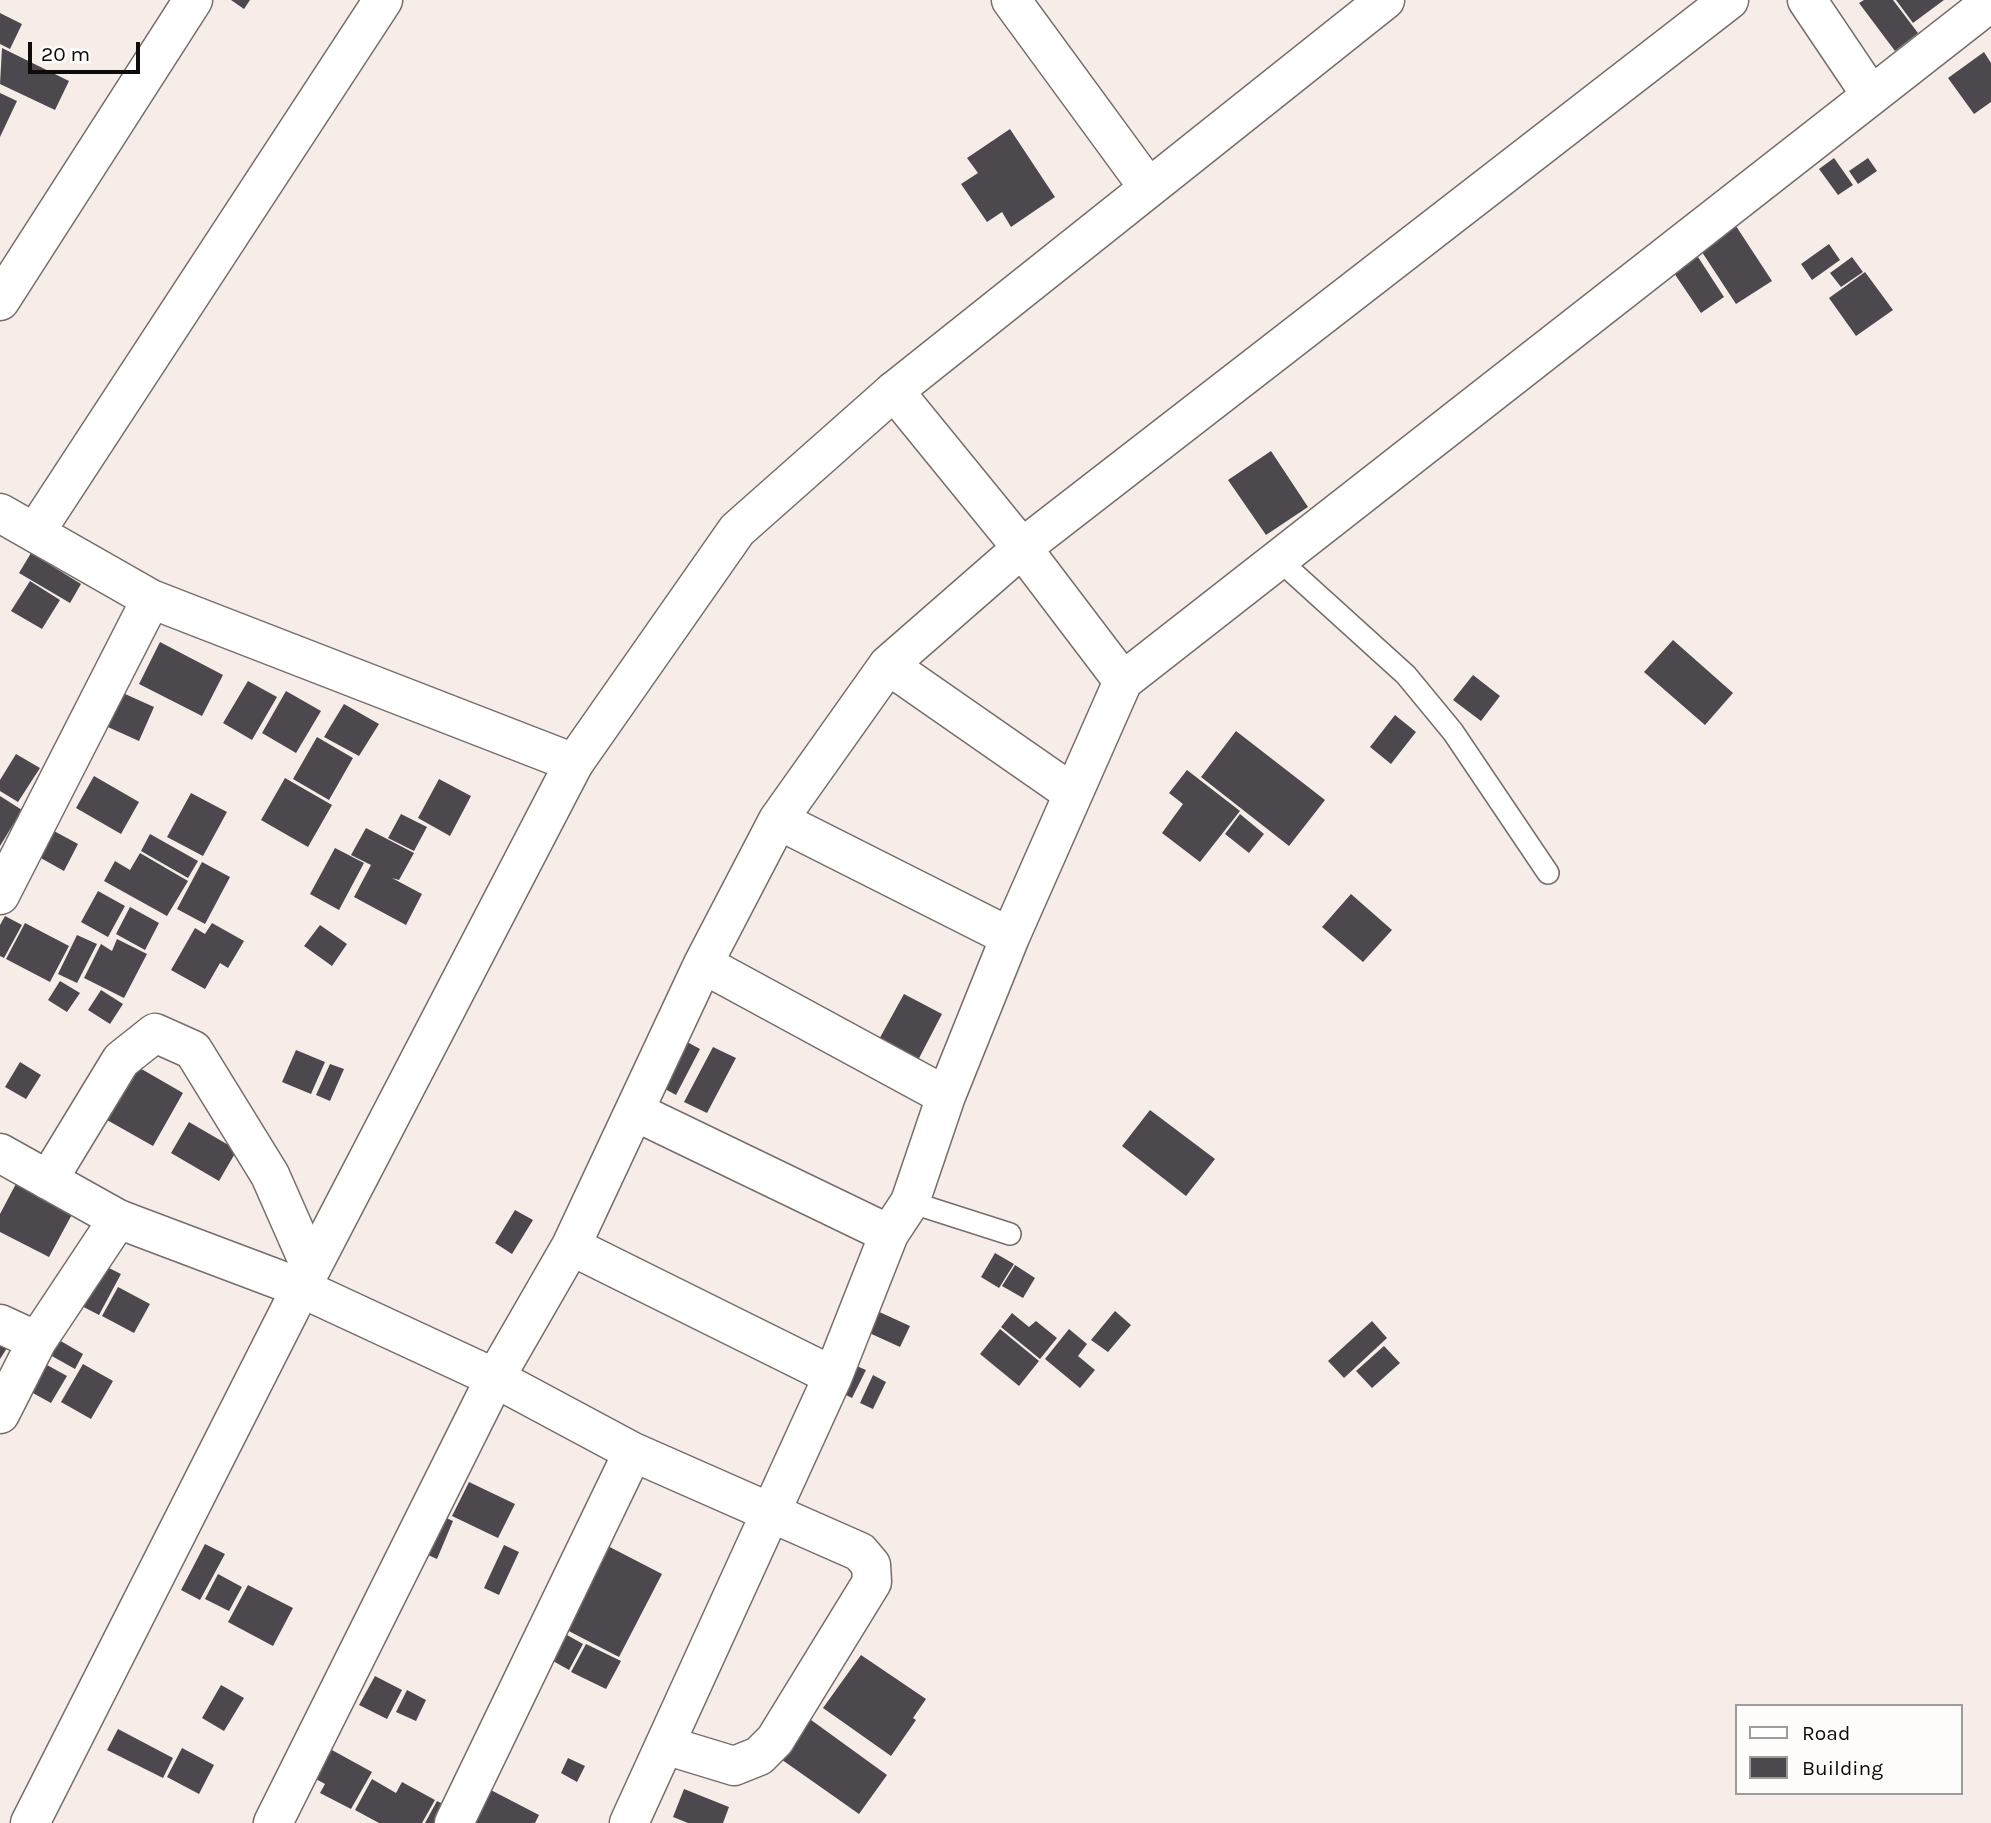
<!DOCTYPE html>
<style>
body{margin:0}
#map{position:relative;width:1991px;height:1823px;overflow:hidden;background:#f6ede9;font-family:Karla,sans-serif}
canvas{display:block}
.legend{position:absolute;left:1735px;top:1704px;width:228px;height:91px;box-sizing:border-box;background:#fefcfb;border:2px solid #9e9c9b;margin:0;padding:9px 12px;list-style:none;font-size:21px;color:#0e0b0a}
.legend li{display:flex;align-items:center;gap:14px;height:35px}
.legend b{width:35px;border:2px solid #9e9c9b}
.scale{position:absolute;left:28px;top:42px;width:112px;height:32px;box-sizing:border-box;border:4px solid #0e0b0a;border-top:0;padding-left:9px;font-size:21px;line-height:24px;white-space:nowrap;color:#0e0b0a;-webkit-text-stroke:5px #fefcfb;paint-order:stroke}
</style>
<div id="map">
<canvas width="1991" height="1823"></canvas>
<ul class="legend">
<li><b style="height:9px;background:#fff"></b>Road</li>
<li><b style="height:19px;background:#4d484e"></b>Building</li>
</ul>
<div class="scale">20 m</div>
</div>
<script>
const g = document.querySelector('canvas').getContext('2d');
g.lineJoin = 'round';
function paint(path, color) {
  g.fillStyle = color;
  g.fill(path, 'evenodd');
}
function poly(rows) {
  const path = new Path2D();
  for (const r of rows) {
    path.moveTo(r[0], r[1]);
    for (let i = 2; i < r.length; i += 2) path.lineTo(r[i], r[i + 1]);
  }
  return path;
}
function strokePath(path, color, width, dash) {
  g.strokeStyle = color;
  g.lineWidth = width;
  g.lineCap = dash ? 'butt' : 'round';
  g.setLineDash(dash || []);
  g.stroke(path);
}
paint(poly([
 [231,0,250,0,244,9],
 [1864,0,1893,0,1918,33,1895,51,1859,3],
 [1896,0,1944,0,1913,23],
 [0,13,22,24,10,49,0,44],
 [2,48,69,81,55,110,0,84],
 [1984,52,1991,63,1991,102,1974,114,1948,78],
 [0,93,17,101,0,137],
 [1010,129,1055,197,1011,227,1002,212,987,222,961,184,978,173,967,158],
 [1834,158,1853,185,1838,195,1819,169],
 [1868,158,1877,171,1858,184,1849,171],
 [1736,226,1772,281,1736,304,1700,249],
 [1829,244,1840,260,1812,280,1801,264],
 [1698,257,1724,297,1701,313,1674,273],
 [1852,257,1863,272,1841,287,1830,273],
 [1865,272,1893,310,1856,336,1829,298],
 [1271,451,1308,507,1266,535,1228,480],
 [31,553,81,584,70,603,19,573],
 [30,581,60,600,42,629,11,611],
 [1673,640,1733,693,1705,725,1644,672],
 [160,642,223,675,202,716,139,684],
 [1473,675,1500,696,1481,721,1453,700],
 [248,681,277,697,252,740,223,723],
 [114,689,154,707,139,741,99,723],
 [286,691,321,711,296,753,262,733],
 [344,704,379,724,359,756,324,737],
 [1395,715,1416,732,1391,764,1370,747],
 [1236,731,1325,800,1289,846,1201,777],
 [317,737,353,758,329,800,293,779],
 [16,754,40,768,18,802,0,791,0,780],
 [1187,770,1240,811,1200,862,1162,833,1183,804,1169,793],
 [94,776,139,802,121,834,76,808],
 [285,778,332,805,308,847,261,820],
 [439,779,471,796,450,836,418,818],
 [191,793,227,812,203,856,167,837],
 [0,796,22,810,0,846],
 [401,814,427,827,414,851,388,838],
 [1240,814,1264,834,1249,853,1225,834],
 [366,828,414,853,399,880,392,878,422,894,406,925,354,897,371,865,351,855],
 [54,831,78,844,64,871,39,857],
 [150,834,198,861,188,878,141,851],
 [335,848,364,863,339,910,310,894],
 [140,853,188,881,167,916,104,881,115,861,130,870],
 [202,862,230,877,205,924,177,909],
 [98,891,125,906,108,937,81,922],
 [1351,894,1392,930,1363,962,1322,927],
 [130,907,159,923,145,950,116,934],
 [5,916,22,925,4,958,0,956,0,925],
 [25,923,69,946,50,982,6,959],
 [212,923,244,941,228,968,220,963,205,989,171,970,195,928,205,934],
 [320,925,347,944,332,966,304,946],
 [77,935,97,944,77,983,58,974],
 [117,939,147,954,124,998,84,978,101,944,112,951],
 [60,981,80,993,67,1012,48,1000],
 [101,990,123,1004,110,1024,88,1010],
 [904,994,942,1014,916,1064,877,1043],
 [678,1037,700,1049,676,1095,654,1083],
 [713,1047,736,1058,707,1113,684,1102],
 [296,1050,325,1062,311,1094,282,1082],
 [20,1062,41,1075,26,1099,5,1087],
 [330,1064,344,1069,330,1101,316,1095],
 [138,1067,183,1093,153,1146,107,1120],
 [1150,1110,1215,1159,1186,1196,1122,1146],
 [189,1122,237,1150,219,1181,171,1153],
 [19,1178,76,1207,49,1257,0,1232,0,1214],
 [515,1210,533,1220,512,1254,495,1243],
 [995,1253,1014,1264,999,1288,981,1277],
 [97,1262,121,1274,99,1315,74,1302],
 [1015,1265,1035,1278,1023,1298,1002,1286],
 [118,1287,150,1304,134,1333,102,1316],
 [875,1310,910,1326,900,1347,865,1331],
 [1115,1311,1131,1325,1108,1352,1091,1340],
 [1012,1313,1029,1327,1036,1321,1057,1338,1040,1359,1001,1327],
 [1372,1321,1387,1338,1344,1378,1328,1361],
 [1000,1329,1039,1361,1019,1386,980,1354],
 [1069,1329,1087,1344,1078,1356,1095,1370,1080,1388,1045,1359],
 [0,1339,9,1345,0,1359],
 [59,1340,83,1354,75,1369,50,1355],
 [1384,1346,1400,1363,1372,1388,1356,1371],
 [38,1360,67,1376,51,1403,22,1387],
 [845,1361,866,1370,852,1398,832,1388],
 [83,1364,113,1381,91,1419,61,1402],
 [873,1375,886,1382,873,1409,860,1403],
 [469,1482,515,1504,498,1538,452,1516],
 [435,1513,453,1521,437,1559,419,1551],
 [602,1543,662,1574,619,1657,559,1626],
 [205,1544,225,1554,200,1600,181,1590],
 [504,1545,519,1552,499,1595,484,1588],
 [218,1574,242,1587,229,1611,205,1599],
 [248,1585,293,1608,273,1646,228,1622],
 [567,1635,583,1644,569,1670,553,1661],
 [586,1644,621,1661,606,1689,571,1672],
 [861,1655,926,1699,913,1718,916,1720,891,1756,823,1708],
 [375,1676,402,1690,387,1719,359,1705],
 [221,1685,244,1698,224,1731,202,1718],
 [407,1690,426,1700,416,1721,396,1712],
 [807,1717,887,1775,859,1814,778,1757],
 [118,1729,173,1758,163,1778,107,1750],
 [321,1744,372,1772,351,1809,320,1793,325,1784,305,1773],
 [182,1748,214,1765,199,1794,167,1777],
 [568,1758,585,1766,577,1782,561,1773],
 [372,1779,396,1793,402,1782,435,1800,422,1823,379,1823,355,1810],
 [485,1787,539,1815,535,1823,466,1823],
 [684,1789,729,1807,723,1823,688,1823,673,1817],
 [437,1801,453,1809,445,1823,425,1823]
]), '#4d484e');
const lane = poly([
 [1278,559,1406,675,1453,732,1548,873],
 [910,1202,1010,1234]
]);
const street = poly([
 [1011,0,1148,187],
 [1807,0,1871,95],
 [0,301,193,0],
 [894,391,1022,548,1123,681],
 [0,513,151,599,574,763],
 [36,531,383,0],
 [888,665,1072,793],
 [778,820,1010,937],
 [0,895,151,599],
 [703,964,946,1096],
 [636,1112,889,1234],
 [48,1180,121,1060,155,1033,193,1050,270,1175,311,1268],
 [571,1246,833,1376],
 [301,1288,495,1378,633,1452,860,1552,871,1565,872,1582,775,1740,759,1756,734,1766,665,1745],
 [0,1324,37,1341],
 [0,1414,37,1341,118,1219],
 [273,1823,495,1378,571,1246,703,964,778,820,888,665,1022,548,1729,0],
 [454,1823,633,1452],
 [629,1823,833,1376,889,1234,910,1202,946,1096,1010,937,1123,681,1991,2]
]);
const secondary = poly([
 [0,1153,118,1219,301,1288],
 [30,1823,301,1288,574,763,737,530,894,391,1385,0]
]);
strokePath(lane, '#766d6a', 24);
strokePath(street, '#766d6a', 41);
strokePath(secondary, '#766d6a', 41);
strokePath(lane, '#fff', 21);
strokePath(street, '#fff', 38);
strokePath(secondary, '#fff', 38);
</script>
